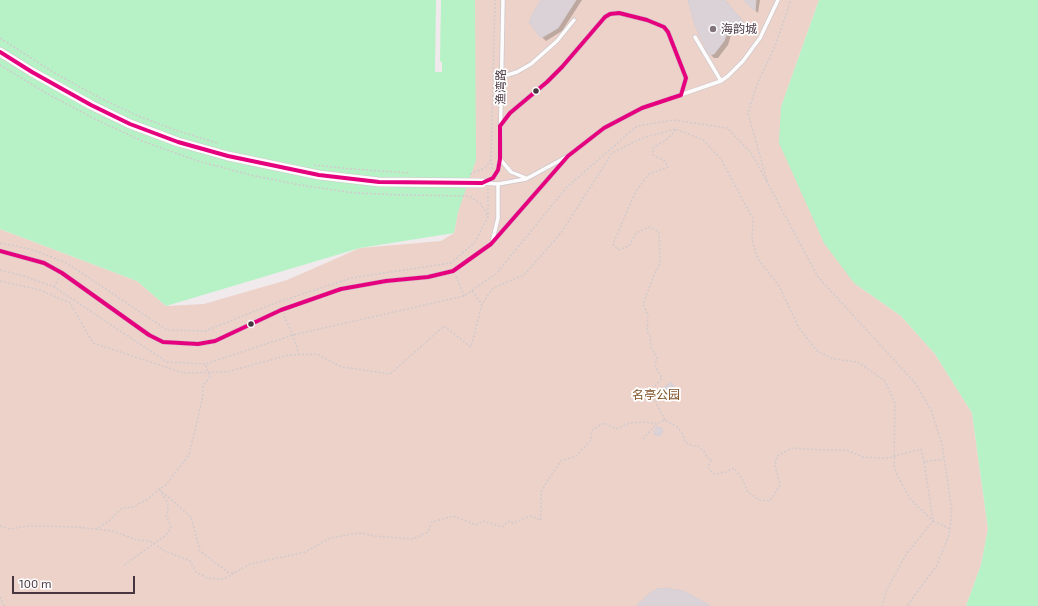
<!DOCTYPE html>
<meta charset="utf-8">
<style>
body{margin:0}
#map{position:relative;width:1038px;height:606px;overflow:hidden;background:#f0eaed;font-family:"Exo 2",sans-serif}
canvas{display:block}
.scale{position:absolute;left:12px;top:576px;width:123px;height:18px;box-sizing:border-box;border:2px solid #47353f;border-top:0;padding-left:5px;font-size:12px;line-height:14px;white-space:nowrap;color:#47353f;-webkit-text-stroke:3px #fff;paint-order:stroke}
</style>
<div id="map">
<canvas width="1038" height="606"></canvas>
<div class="scale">100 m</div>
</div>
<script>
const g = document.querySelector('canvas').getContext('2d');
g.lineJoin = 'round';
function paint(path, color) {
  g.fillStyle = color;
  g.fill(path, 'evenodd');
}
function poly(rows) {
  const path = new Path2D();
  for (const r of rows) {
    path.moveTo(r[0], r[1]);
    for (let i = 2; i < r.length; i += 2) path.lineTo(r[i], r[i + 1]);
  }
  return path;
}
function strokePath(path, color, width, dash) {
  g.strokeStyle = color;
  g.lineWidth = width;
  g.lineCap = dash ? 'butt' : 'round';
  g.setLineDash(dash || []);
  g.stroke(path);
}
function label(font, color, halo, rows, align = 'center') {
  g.font = font + ' "Exo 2","Noto Sans SC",sans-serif';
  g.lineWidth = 3.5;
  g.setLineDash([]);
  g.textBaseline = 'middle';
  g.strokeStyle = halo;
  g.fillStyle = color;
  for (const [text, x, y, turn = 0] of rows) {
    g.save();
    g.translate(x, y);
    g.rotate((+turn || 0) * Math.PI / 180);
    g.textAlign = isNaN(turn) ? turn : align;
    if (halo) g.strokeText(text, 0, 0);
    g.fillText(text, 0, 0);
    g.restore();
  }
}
paint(poly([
 [475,0,819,0,781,107,854,283,901,316,935,354,972,413,988,529,981,565,966,606,0,606,0,229,137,281,166,306,204,304,287,280,360,248,441,241,454,233,458,212]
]), '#edd2c9');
paint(poly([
 [0,0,475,0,476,160,458,212,454,233,360,248,166,306,137,281,0,229],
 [819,0,1038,0,1038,606,966,606,981,565,988,529,972,413,935,354,901,316,854,283,824,243,779,143,781,107]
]), '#b7f2c6');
paint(poly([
 [436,0,441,0,440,61,442,62,442,72,435,72]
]), '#f0eaed');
paint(poly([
 [542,0,582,0,562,31,546,41,542,37],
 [689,0,725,0,751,31,749,34,739,24,731,35,728,45,718,58,714,58,710,54],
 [744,0,760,0,758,13],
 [672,385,676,390,666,397,660,391]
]), '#0003');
const building = poly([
 [541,0,576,0,558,28,541,38,529,22,532,15,541,0],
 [688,0,725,0,748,27,745,31,734,21,728,31,724,41,714,54,709,55,695,26,688,0],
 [743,0,756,0,755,11,743,0],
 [671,382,675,388,663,396,659,391,671,382],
 [657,427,662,428,663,432,660,436,655,435,654,431,657,427],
 [665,588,684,591,711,606,636,606,650,593,657,589,665,588]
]);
paint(building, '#dad2d6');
strokePath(building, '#d9cfd4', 1);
const service = poly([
 [695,37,721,81],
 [501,77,517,72,531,64,557,41,574,20],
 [500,126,510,113,547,82,562,67,605,17,610,14,619,13,647,20,664,27,668,32,686,78,681,95],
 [500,159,511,172,526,178],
 [482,183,498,184,526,179,568,156,604,128,642,108,721,81,728,76,743,61,760,38,778,0],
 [483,183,493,178,498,170,500,159,503,0],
 [492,243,498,218,498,184],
 [0,251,44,263,62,273,149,335,163,342,198,344,215,341,281,310,341,289,386,281,428,277,453,271,491,244,568,156]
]);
const tertiary = poly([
 [0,52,32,72,91,105,130,124,178,142,228,156,319,175,379,182,482,183]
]);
strokePath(service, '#cec7cb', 5);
strokePath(tertiary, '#cec7cb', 10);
strokePath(poly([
 [0,38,53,72,100,98,136,115,175,130,217,143],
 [0,65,46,93,99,121,142,141,198,161,250,175,300,185,355,193,403,195,469,196,481,204,487,215],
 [314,165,352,169,410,173],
 [492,169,491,160,495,0],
 [470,174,485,168,491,160],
 [767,181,748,113,758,82,775,46,791,0],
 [0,243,30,249,67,263,167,330,205,331,278,302,351,278,451,263,475,242,488,217,488,189],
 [0,270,27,277,54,287,167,362,205,364,293,335,464,296,496,274,567,187,637,126,674,120,727,128,752,154,818,277,916,384,931,410,942,444,952,511,949,535,937,565,907,606],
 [456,276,464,296],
 [0,281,40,290,70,303,93,343,184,373,226,372,289,355,317,354,342,367,390,374,444,326,471,347,482,304,493,288,524,275,561,233,612,153,642,138,676,129,703,140,721,159,753,219,752,240,758,259,779,286,798,326,816,350,833,359,858,362,885,381,895,403,894,466,898,477,911,500,933,521,907,553,887,589,882,606],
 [54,287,59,278],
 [472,291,482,304],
 [284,316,293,335,299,355],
 [665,420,656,403,655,386,662,378,655,366,657,357,651,348,650,336,647,331,648,316,643,304,655,273,660,263,659,232,650,227,636,233,629,246,618,250,613,244,636,191,649,174,668,167,665,161,653,155,653,148,666,140,676,130],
 [643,439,656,424],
 [924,462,933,521,950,529],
 [159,489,191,517,200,551,229,573,234,573,250,564,305,552,330,538,352,534,362,533,374,536,413,539,428,532,432,522,453,516,476,525,484,521,502,527,509,521,513,523,530,516,541,520,541,492,548,480,561,461,576,456,591,440,592,430,604,423,616,429,630,423,645,422,656,424,665,420,677,427,683,434,685,442,693,446,698,446,704,451,706,456,711,460,708,468,714,474,726,472,734,468,743,480,747,491,759,500,770,501,780,485,775,465,777,456,792,448,824,450,846,450,863,457,878,458,888,458,921,449,924,462,943,459],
 [0,526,10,529,28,526,76,527,96,529,109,521,122,508,133,507,148,499,159,489,165,486,189,455,203,396,203,385,210,377,205,364],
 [96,529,112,531,137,540,150,541,165,551,190,561,196,572,207,578,224,579,234,573],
 [124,565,166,535,171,527,166,515,168,510,168,503,160,491],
 [0,597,4,606]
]), '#d1cacd', 1.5, [2, 2]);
strokePath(service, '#fdfcfc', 3.5);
strokePath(tertiary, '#fdfcfc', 9);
strokePath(poly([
 [0,52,32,72,91,105,130,124,178,142,228,156,319,175,379,182,482,183,493,178,498,170,500,159,500,126,510,113,547,82,562,67,605,17,610,14,619,13,647,20,664,27,668,32,686,78,681,95,642,108,604,128,568,156,491,244,453,271,428,277,386,281,341,289,281,310,215,341,198,344,163,342,149,335,62,273,44,263,0,251]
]), '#e5007d', 4);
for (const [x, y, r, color] of [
 [713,29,4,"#82747c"],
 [536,91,3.5,"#47353f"],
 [251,324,3.5,"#47353f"]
]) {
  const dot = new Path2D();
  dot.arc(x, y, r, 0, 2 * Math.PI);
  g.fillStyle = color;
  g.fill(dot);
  strokePath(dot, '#fff', 1.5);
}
label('12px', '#47353f', '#fff', [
 ["海韵城",721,29]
], 'left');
label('12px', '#47353f', '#fff', [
 ["渔湾路",501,87,-89]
]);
label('12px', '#7d4e24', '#fff', [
 ["名亭公园",656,395]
]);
</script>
